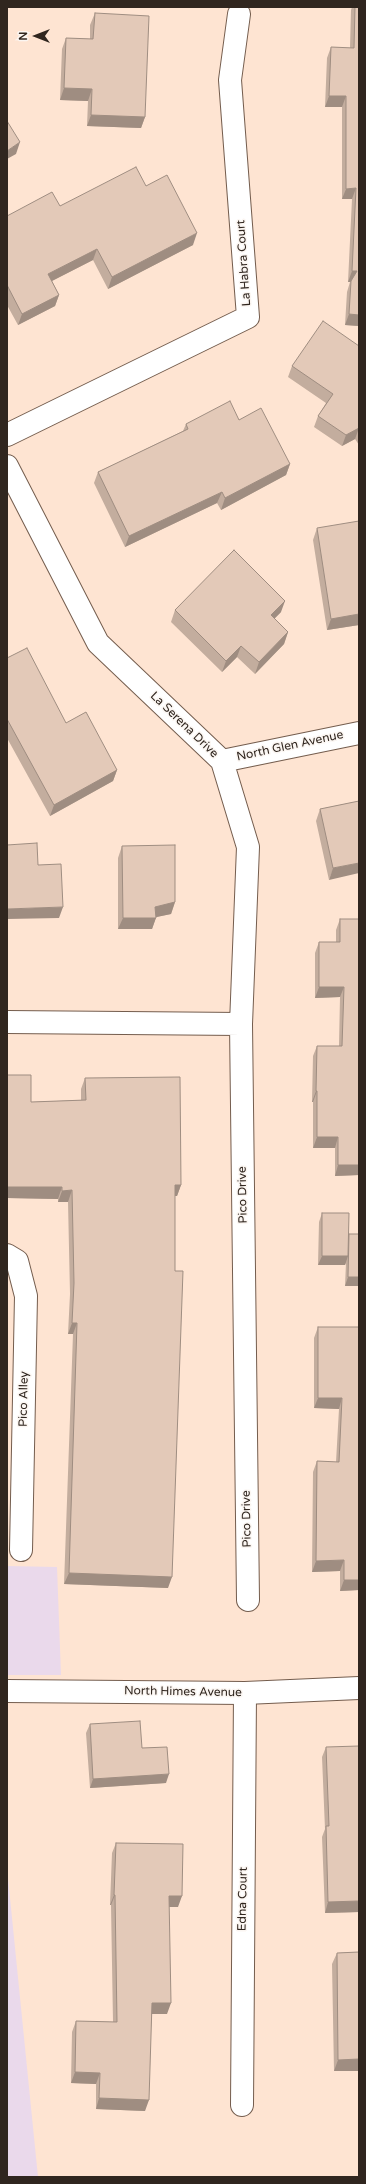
<!DOCTYPE html>
<style>
body{margin:0}
#map{position:relative;width:366px;height:2184px;overflow:hidden;background:#fee4d2;font-family:"Varela Round",sans-serif}
canvas{display:block}
.frame{position:absolute;inset:0;border:8px solid #30261f;pointer-events:none}
.north{position:absolute;left:16px;top:16px;width:40px;height:40px;-webkit-text-stroke:3px #fbf6f2;paint-order:stroke;rotate:270deg;font-size:11px;font-weight:700;line-height:16px;text-align:center;color:#30261f}
.north::after{content:'';display:block;margin:auto;width:14px;height:18px;background:#30261f;clip-path:polygon(50% 0,100% 100%,50% 72%,0 100%)}
</style>
<div id="map">
<canvas width="366" height="2184"></canvas>
<div class="frame"></div>
<div class="north">N</div>
</div>
<script>
const g = document.querySelector('canvas').getContext('2d');
g.lineJoin = 'round';
function paint(path, color) {
  g.fillStyle = color;
  g.fill(path, 'evenodd');
}
function poly(rows) {
  const path = new Path2D();
  for (const r of rows) {
    path.moveTo(r[0], r[1]);
    for (let i = 2; i < r.length; i += 2) path.lineTo(r[i], r[i + 1]);
  }
  return path;
}
function strokePath(path, color, width, dash) {
  g.strokeStyle = color;
  g.lineWidth = width;
  g.lineCap = dash ? 'butt' : 'round';
  g.setLineDash(dash || []);
  g.stroke(path);
}
function label(font, color, halo, rows, align = 'center') {
  g.font = font + ' "Varela Round",sans-serif';
  g.lineWidth = 3;
  g.setLineDash([]);
  g.textBaseline = 'middle';
  g.strokeStyle = halo;
  g.fillStyle = color;
  for (const [text, x, y, turn = 0] of rows) {
    g.save();
    g.translate(x, y);
    g.rotate((+turn || 0) * Math.PI / 180);
    g.textAlign = isNaN(turn) ? turn : align;
    if (halo) g.strokeText(text, 0, 0);
    g.fillText(text, 0, 0);
    g.restore();
  }
}
paint(poly([
 [7,1566,57,1567,61,1675,7,1675],
 [7,1868,38,2177,7,2177]
]), '#ead9eb');
const minor = poly([
 [7,435,248,317,230,80,239,14],
 [7,466,98,643,222,761,248,847,241,1024],
 [222,761,359,733],
 [7,1022,241,1024,248,1600],
 [7,1255,17,1261,26,1296,21,1550],
 [242,2105,245,1693]
]);
const tertiary = poly([
 [7,1691,245,1693,359,1688]
]);
strokePath(minor, '#745d4e', 24);
strokePath(tertiary, '#745d4e', 24);
strokePath(minor, '#fff', 22);
strokePath(tertiary, '#fff', 22);
paint(poly([
 [352,7,359,7,359,326,345,325,347,292,350,282,348,282,352,199,342,199,342,107,325,107,327,58,331,47,350,48,351,10],
 [95,13,145,117,141,128,87,126,88,101,60,100,62,49,66,38,90,39,90,25],
 [146,186,193,245,108,289,93,260,52,281,59,295,55,306,18,325,7,305,7,216,60,206],
 [359,346,359,445,355,439,342,446,314,427,318,416,326,403,288,377,292,366],
 [239,420,290,464,286,475,221,510,217,503,125,547,94,483,98,472,183,431,186,424],
 [317,528,359,625,327,630,313,540],
 [175,610,281,612,274,619,288,632,284,644,255,674,237,657,222,672,171,622],
 [7,658,66,723,117,770,113,781,50,816,7,738],
 [359,801,329,880,316,821,320,809],
 [122,846,175,902,171,914,156,917,152,929,118,929,118,858],
 [340,919,359,919,359,1175,335,1176,335,1148,313,1148,313,1102,312,1102,313,1056,317,1046,339,1046,340,997,315,998,315,953,319,942,336,942,336,930],
 [7,1075,31,1102,81,1100,81,1089,85,1078,181,1185,177,1196,175,1196,168,1588,64,1584,73,1334,68,1334,70,1294,68,1202,58,1202,58,1199,7,1198],
 [322,1213,349,1236,359,1286,345,1286,346,1263,345,1265,318,1265,319,1222],
 [318,1327,359,1327,359,1590,340,1591,340,1571,312,1572,313,1472,317,1461,336,1462,339,1409,314,1408,314,1338],
 [90,1724,142,1748,166,1783,90,1788,86,1733],
 [326,1747,359,1912,325,1913,322,1837,325,1829,322,1757],
 [116,1843,178,1907,169,1907,167,2014,152,2014,145,2111,96,2109,96,2084,71,2083,72,2032,76,2021,113,2022,111,1905,110,1905,112,1853],
 [359,1952,359,2071,334,2071,332,1964,337,1953]
]), '#c3ad9e');
paint(poly([
 [64,88,92,89,88,101,60,100],
 [329,96,346,96,342,107,325,107],
 [91,115,145,117,141,128,87,126],
 [20,142,16,154,7,159,7,151],
 [356,188,352,199,342,199,346,189],
 [197,233,193,245,108,289,112,277],
 [97,249,93,260,44,285,48,274],
 [352,271,357,271,353,282,348,282],
 [59,295,55,306,18,325,22,314],
 [349,314,359,315,359,326,345,325],
 [359,428,355,439,342,446,346,435],
 [290,464,286,475,221,510,225,498],
 [222,492,217,503,125,547,129,536],
 [285,601,281,612,266,627,271,615],
 [359,614,359,625,327,630,331,619],
 [288,632,284,644,255,674,259,662],
 [241,646,237,657,222,672,226,661],
 [117,770,113,781,50,816,54,805],
 [359,863,359,873,329,880,333,868],
 [175,902,171,914,152,918,156,918,152,929,118,929,123,918,155,907],
 [63,907,59,918,7,919,7,909],
 [319,987,344,987,340,997,315,998],
 [316,1091,317,1091,313,1102,312,1102],
 [317,1137,338,1137,335,1148,313,1148],
 [338,1165,359,1165,359,1175,335,1176],
 [175,1185,181,1185,177,1196,170,1196],
 [7,1187,62,1187,58,1199,7,1198],
 [72,1190,68,1202,58,1202,62,1191],
 [322,1256,348,1256,345,1265,318,1265],
 [348,1277,359,1277,359,1286,345,1286],
 [72,1323,77,1323,73,1334,68,1334],
 [318,1398,342,1398,339,1409,314,1408],
 [344,1560,340,1571,312,1572,316,1561],
 [69,1573,172,1577,168,1588,64,1584],
 [344,1580,359,1580,359,1590,340,1591],
 [169,1774,166,1783,90,1788,93,1779],
 [114,1895,115,1895,111,1905,110,1905],
 [169,1896,182,1896,178,1907,165,1907],
 [359,1901,359,1912,325,1913,328,1902],
 [152,2003,171,2003,167,2014,148,2014],
 [359,2059,359,2071,334,2071,338,2060],
 [75,2072,100,2073,96,2084,71,2083],
 [99,2098,149,2100,145,2111,96,2109]
]), '#9f8d81');
const building = poly([
 [355,7,359,7,359,315,349,314,351,281,357,271,352,271,356,188,346,189,346,96,329,96,331,47,354,48,355,7],
 [95,13,149,16,145,117,91,115,92,89,64,88,66,38,93,39,95,13],
 [7,121,20,142,7,151,7,121],
 [136,167,146,186,167,175,197,233,112,277,97,249,48,274,59,295,22,314,7,285,7,216,52,192,60,206,136,167],
 [323,321,359,346,359,428,346,435,318,416,333,394,292,366,323,321],
 [230,401,239,420,261,408,290,464,225,498,222,492,129,536,98,472,188,429,186,424,230,401],
 [359,521,359,614,331,619,317,528,359,521],
 [234,550,285,601,271,615,288,632,259,662,241,646,226,661,175,610,234,550],
 [27,648,66,723,86,712,117,770,54,805,7,719,7,658,27,648],
 [359,801,359,863,333,868,320,809,359,801],
 [37,843,38,865,61,864,63,907,7,909,7,845,37,843],
 [175,845,175,902,155,907,156,918,123,918,122,846,175,845],
 [340,919,359,919,359,1165,338,1165,338,1137,317,1137,317,1091,316,1091,317,1046,342,1046,344,987,319,987,319,942,340,942,340,919],
 [7,1075,31,1075,31,1102,86,1100,85,1078,180,1077,181,1185,175,1185,175,1271,183,1271,172,1577,69,1573,77,1323,72,1323,74,1283,72,1190,62,1191,62,1187,7,1187,7,1075],
 [322,1213,349,1213,348,1256,322,1256,322,1213],
 [349,1234,359,1234,359,1277,348,1277,349,1234],
 [318,1327,359,1327,359,1580,344,1580,344,1560,316,1561,317,1461,339,1462,342,1398,318,1398,318,1327],
 [140,1721,142,1748,167,1747,169,1774,93,1779,90,1724,140,1721],
 [359,1746,359,1901,328,1902,326,1826,329,1826,326,1747,359,1746],
 [116,1843,183,1844,182,1896,169,1896,171,2003,152,2003,149,2100,99,2098,100,2073,75,2072,76,2021,117,2022,115,1895,114,1895,116,1843],
 [359,1952,359,2059,338,2060,337,1953,359,1952]
]);
paint(building, '#e3c9b8');
strokePath(building, '#9f8d81', 1);
label('12px', '#30261f', '#fbf6f2', [
 ["La Habra Court",244,263,-94],
 ["La Serena Drive",184,725,44],
 ["North Glen Avenue",290,746,-12],
 ["Pico Drive",243,1195,-91],
 ["Pico Alley",24,1399,-89],
 ["Pico Drive",247,1519,-91],
 ["North Himes Avenue",183,1692,1],
 ["Edna Court",243,1899,-89]
]);
</script>
